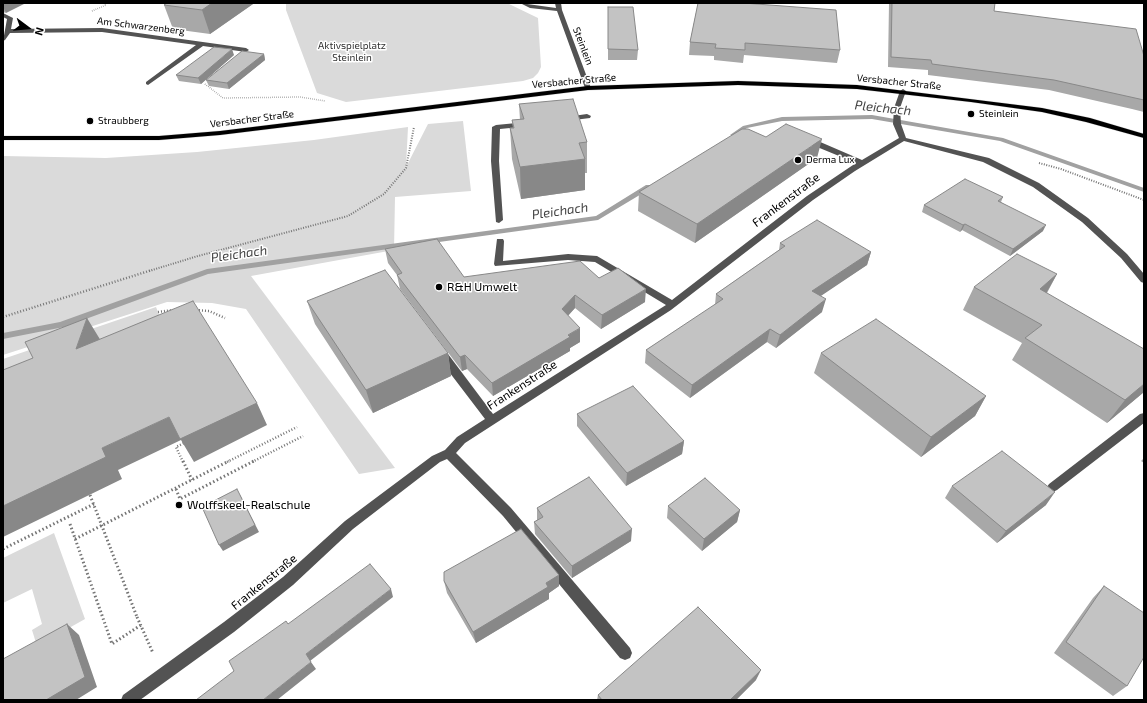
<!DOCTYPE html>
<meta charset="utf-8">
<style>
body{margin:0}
#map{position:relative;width:1147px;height:703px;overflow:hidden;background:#fff;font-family:"Exo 2",sans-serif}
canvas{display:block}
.frame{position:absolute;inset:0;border:4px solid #000;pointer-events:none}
.north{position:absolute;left:8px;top:8px;width:40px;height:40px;-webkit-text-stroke:3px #fff;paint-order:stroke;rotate:106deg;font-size:11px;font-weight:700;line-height:16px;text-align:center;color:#000}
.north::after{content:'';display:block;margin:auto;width:14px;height:18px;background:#000;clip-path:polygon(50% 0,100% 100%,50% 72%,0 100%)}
</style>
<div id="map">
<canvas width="1147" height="703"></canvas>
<div class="frame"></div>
<div class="north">N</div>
</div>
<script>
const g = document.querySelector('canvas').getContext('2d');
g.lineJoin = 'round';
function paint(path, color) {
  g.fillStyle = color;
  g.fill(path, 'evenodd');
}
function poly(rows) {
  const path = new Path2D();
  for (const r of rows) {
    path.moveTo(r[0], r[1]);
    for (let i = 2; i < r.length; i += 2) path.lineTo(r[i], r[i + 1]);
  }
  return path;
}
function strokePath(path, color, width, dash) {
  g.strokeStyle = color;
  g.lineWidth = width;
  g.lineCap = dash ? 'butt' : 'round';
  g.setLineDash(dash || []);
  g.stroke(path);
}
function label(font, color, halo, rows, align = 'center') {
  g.font = font + ' "Exo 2",sans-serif';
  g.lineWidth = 3;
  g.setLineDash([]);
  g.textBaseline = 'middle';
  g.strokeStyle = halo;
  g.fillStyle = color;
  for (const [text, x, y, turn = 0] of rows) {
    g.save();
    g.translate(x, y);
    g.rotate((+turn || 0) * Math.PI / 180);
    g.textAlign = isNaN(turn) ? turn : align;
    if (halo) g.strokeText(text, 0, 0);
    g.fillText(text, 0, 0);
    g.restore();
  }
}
paint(poly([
 [286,3,507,3,538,18,541,67,538,73,533,78,523,81,346,102,317,93,286,10],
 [463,121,471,191,395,197,394,250,251,276,395,468,359,474,246,309,212,303,167,302,3,355,3,156,106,158,197,152,314,140,408,127,406,167,428,124],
 [156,307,160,317,184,317,3,373,107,336,3,372,3,359],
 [54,533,85,619,37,646,32,630,42,624,32,589,3,603,3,558]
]), '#dadada');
paint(poly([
 [872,115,1003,138,1144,188,1144,192,1000,141,872,119,782,121,747,128,735,136,730,135,743,126,782,117,872,115],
 [646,185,649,185,653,187,598,220,208,274,64,327,3,339,3,333,60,322,207,269,596,216,646,185]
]), '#a1a1a1');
const major = poly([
 [738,81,857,85,1042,108,1090,118,1144,134,1144,138,1086,122,1042,112,971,102,857,89,738,85,588,90,220,135,159,140,3,140,3,136,159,136,220,131,588,86,738,81]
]);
strokePath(major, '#dbdbdb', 1);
strokePath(poly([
 [92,11,106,5,103,3],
 [205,84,223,98,300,97,325,101]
]), '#757575', 1.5, [0.5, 1.5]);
strokePath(poly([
 [1039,163,1061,169,1144,200],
 [149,271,198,256,348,216,384,194,406,168,414,127]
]), '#757575', 2, [1, 1.5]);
strokePath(poly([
 [196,310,209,311,225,318],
 [158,312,173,310],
 [3,317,152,270],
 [183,462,176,447,184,443],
 [227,462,297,427],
 [252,462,303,436]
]), '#757575', 2.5, [1, 2]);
strokePath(poly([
 [183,461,192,480],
 [176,489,180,499,254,461],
 [70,524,112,644,141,625],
 [75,539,229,461],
 [3,549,94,504],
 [137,617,153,653]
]), '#757575', 3, [1.5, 2.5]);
paint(poly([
 [520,3,556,8,555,3,561,3,562,10,591,88,590,89,585,88,557,11,530,8,520,3],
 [3,13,13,18,11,29,102,28,246,48,249,50,246,52,203,46,148,85,146,84,146,82,196,45,102,32,10,33,5,40,3,41,7,19,3,17,3,13],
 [903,89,906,91,900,108,901,124,906,138,989,158,1039,183,1088,218,1127,254,1144,274,1144,283,1141,282,1121,258,1082,222,1033,187,983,162,904,141,855,171,813,200,671,310,465,443,456,453,511,508,630,648,632,653,630,658,625,660,620,658,503,516,447,459,440,462,353,529,293,585,234,632,140,700,121,700,123,695,224,622,283,577,345,521,432,456,445,450,457,437,485,419,437,356,436,353,437,350,445,350,493,414,666,305,595,262,568,260,495,266,494,264,497,239,503,239,504,241,503,261,568,254,597,256,672,300,807,196,856,163,805,142,805,138,811,138,862,160,899,138,893,124,894,108,900,91,903,89],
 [587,114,591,116,590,118,566,121,562,119,566,117,587,114],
 [527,122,531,124,530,126,500,129,499,161,503,220,499,223,496,222,491,161,492,127,496,125,527,122],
 [1144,413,1144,423,1057,490,1053,492,1049,490,1047,487,1049,484,1140,414,1144,413]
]), '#535353');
paint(major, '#000');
strokePath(poly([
 [90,495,137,617]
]), '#757575', 3, [1.5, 2.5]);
paint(poly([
 [3,3,6,13,3,12],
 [167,3,253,3,253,4,210,34,173,29,164,5],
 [698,3,840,50,837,63,744,55,743,63,714,60,714,56,689,55,690,42],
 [889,3,995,3,994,11,1144,56,1144,112,1132,109,1049,90,928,75,928,70,888,67],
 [608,7,638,50,637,60,608,60],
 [264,54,265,60,229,89,209,86,206,80],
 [234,55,201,84,179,81,176,75],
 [519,104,587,142,587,173,585,173,585,190,521,199,512,159,510,128,513,128,512,120,520,120],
 [766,137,817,158,695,243,638,211,639,192],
 [1003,197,1001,202,1043,231,1010,256,962,230,960,232,922,212,924,205],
 [780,243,871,252,867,265,821,295,822,312,776,348,767,342,690,398,645,363,646,350,715,305,716,294,779,250],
 [385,249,464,277,599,278,645,302,601,329,575,308,568,316,580,342,570,348,570,351,493,396,467,369,462,371,400,289,397,275,388,263],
 [1057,274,1047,293,1144,392,1107,423,1012,360,1022,343,963,310,974,287],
 [307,301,448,353,451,376,373,413,315,324],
 [821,353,986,396,975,416,921,457,814,373],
 [577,414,684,441,682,454,626,486,577,426],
 [1144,458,1144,463,1141,461],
 [952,486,1046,505,997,543,945,498],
 [668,506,740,510,737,522,702,551,667,518],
 [537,508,631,541,572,578,535,534,534,522,537,520],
 [559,575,559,586,549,593,549,599,476,643,447,593,444,581],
 [1104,586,1127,686,1113,696,1054,653,1093,598],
 [756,680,736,700,597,700,598,695]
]), '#a8a8a8');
paint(poly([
 [3,3,26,3,6,13,3,7],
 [212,3,253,3,253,4,210,34,202,10],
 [232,49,234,55,201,84,198,78],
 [264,54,265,60,229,89,227,83],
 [822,139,817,158,695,243,697,224],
 [585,159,585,190,521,199,520,167],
 [965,224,962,230,960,232,963,225],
 [1046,225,1043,231,1010,256,1013,249],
 [871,252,867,265,809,304,812,291],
 [1057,274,1044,297,1040,289],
 [646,289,645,302,601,329,602,315],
 [575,295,575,308,562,322,562,309],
 [826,299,822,312,776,348,780,335],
 [87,318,101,341,76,349],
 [580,328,580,342,570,348,570,351,493,396,492,383],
 [770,329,767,342,690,398,692,385],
 [448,353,451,376,373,413,366,390],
 [465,355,467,369,462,371,460,357],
 [1144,384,1144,392,1107,423,1125,400],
 [986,396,975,416,921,457,931,437],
 [257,403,267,425,194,462,181,440,118,470,122,479,3,537,3,506,102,448,169,417],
 [684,441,682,454,626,486,627,473],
 [1055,492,1046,505,997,543,1006,531],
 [240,495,259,532,223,551,219,545],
 [740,510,737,522,702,551,704,539],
 [632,529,631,541,572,578,572,566],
 [559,575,559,586,549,593,549,599,476,643,473,632,546,583],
 [391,589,393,597,310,661,306,654],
 [67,624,79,635,97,687,76,700,46,700],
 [311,662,316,669,277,700,263,700],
 [761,670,756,680,736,700,730,700]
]), '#888');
const building = poly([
 [167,3,212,3,202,10,164,5,167,3],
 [698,3,743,3,836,10,840,50,745,43,745,50,715,48,716,44,690,42,698,3],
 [892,3,995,3,994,11,1136,29,1144,56,1144,100,1054,80,932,64,931,60,891,57,892,3],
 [608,7,633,7,638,50,608,49,608,7],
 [214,47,232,49,198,78,176,75,214,47],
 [242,51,264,54,227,83,206,80,242,51],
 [573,99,587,142,579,143,585,159,520,167,510,128,514,128,512,120,524,119,519,104,573,99],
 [786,124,822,139,697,224,639,192,742,129,748,129,766,137,786,124],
 [965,179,1003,197,998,201,1046,225,1013,249,965,224,963,225,924,205,965,179],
 [817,220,871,252,812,291,826,299,780,335,770,329,692,385,646,350,723,299,716,294,785,246,780,243,817,220],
 [437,239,464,277,580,261,599,278,618,268,646,289,602,315,575,295,562,309,580,328,568,335,570,337,492,383,465,355,460,357,397,275,402,273,385,249,437,239],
 [1017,254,1057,274,1040,289,1144,349,1144,384,1125,400,1025,338,1042,325,974,287,1017,254],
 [385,270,448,353,366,390,307,301,385,270],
 [193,301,257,403,180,439,169,417,102,448,106,457,3,506,3,370,33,358,25,342,87,318,76,349,193,301],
 [876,319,986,396,931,437,821,353,876,319],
 [633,386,684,441,627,473,577,414,633,386],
 [1002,451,1055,492,1006,531,952,486,1002,451],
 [589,477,632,529,572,566,534,522,543,517,537,508,589,477],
 [705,478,740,510,704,539,668,506,705,478],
 [237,489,255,525,219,545,202,507,237,489],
 [521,529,559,575,546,583,548,587,473,632,444,581,444,572,521,529],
 [370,564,391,589,306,654,311,662,263,700,196,700,234,671,229,661,286,621,288,624,370,564],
 [1104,586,1144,613,1144,657,1127,686,1066,642,1104,586],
 [698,607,761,670,730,700,602,700,598,695,698,607],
 [67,624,85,677,46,700,3,700,3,659,67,624]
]);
paint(building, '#c3c3c3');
strokePath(building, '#888', 1);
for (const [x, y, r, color] of [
 [971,114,4,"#000"],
 [90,121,4,"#000"],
 [798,160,4,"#000"],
 [439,287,4,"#000"],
 [179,505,4,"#000"]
]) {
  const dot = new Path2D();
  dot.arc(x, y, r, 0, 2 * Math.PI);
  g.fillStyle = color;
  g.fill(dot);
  strokePath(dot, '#fff', 1.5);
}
label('10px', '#000', '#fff', [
 ["Am Schwarzenberg",141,26,7],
 ["Steinlein",583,46,69],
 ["Versbacher Straße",574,81,-5],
 ["Versbacher Straße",899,82,6],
 ["Versbacher Straße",252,119,-7]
]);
label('10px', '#313131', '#fff', [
 ["Aktivspielplatz",352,46],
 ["Steinlein",352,58]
]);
label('10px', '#000', '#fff', [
 ["Steinlein",979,114],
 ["Straubberg",98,121],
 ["Derma Lux",806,160]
], 'left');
label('12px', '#000', '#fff', [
 ["Frankenstraße",786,200,-37],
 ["Frankenstraße",522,385,-33],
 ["Frankenstraße",264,582,-39]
]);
label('12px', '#000', '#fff', [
 ["R&H Umwelt",447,287],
 ["Wolffskeel-Realschule",187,505]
], 'left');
label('italic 13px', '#424242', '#fff', [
 ["Pleichach",883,108,6],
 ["Pleichach",560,211,-8],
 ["Pleichach",239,254,-8]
]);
</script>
